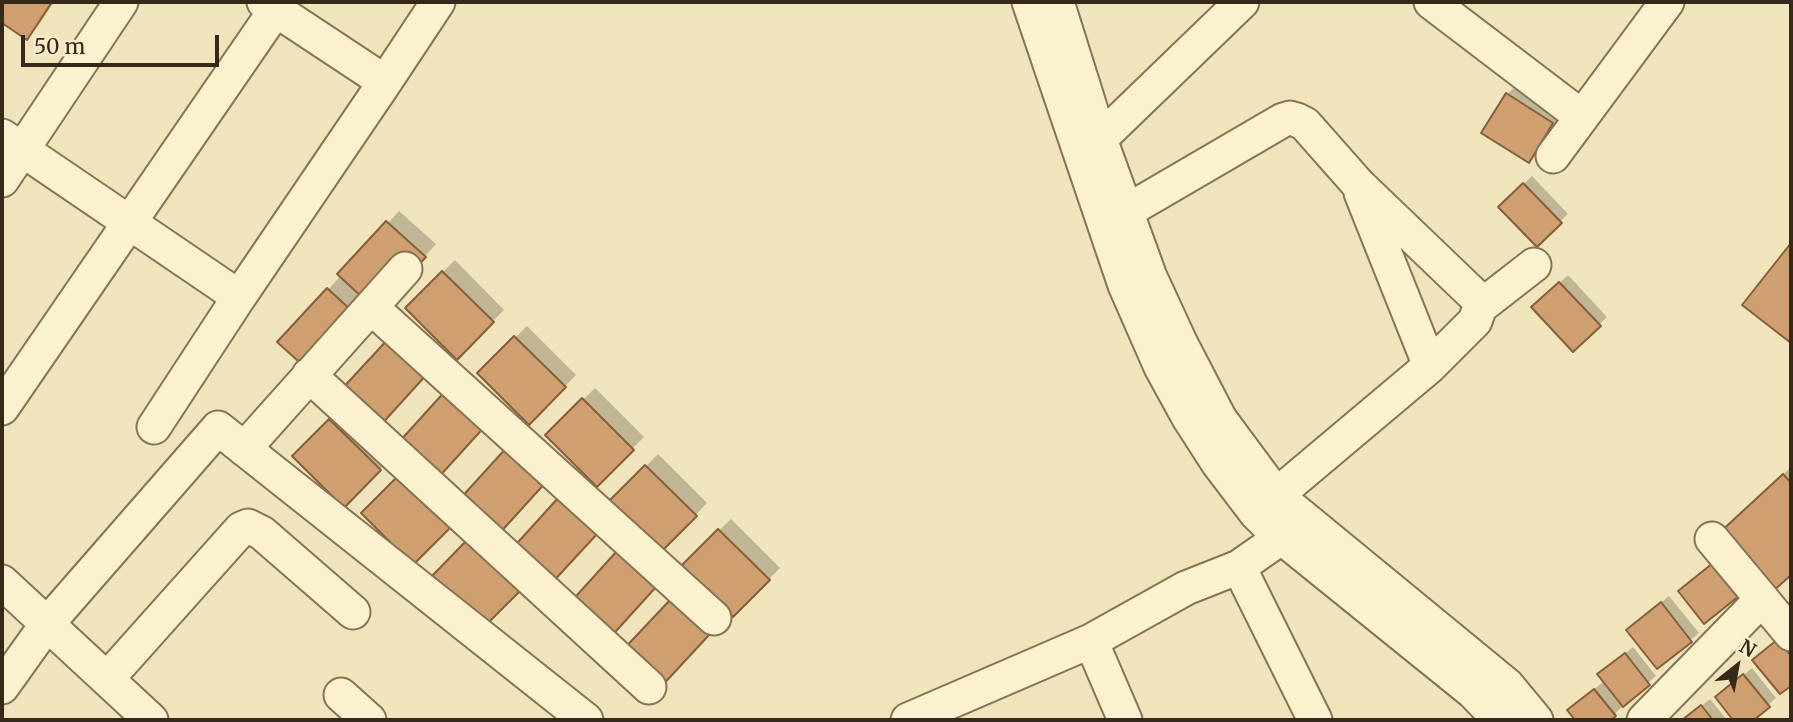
<!DOCTYPE html>
<style>
body{margin:0}
#map{position:relative;width:1793px;height:722px;overflow:hidden;background:#efe4bb;font-family:Merriweather,serif}
canvas{display:block}
.frame{position:absolute;inset:0;border:4px solid #35291a;pointer-events:none}
.north{position:absolute;left:1702px;top:631px;width:70px;height:70px;-webkit-text-stroke:5px #f6edcb;paint-order:stroke;rotate:31deg;font-size:19px;font-weight:700;line-height:28px;text-align:center;color:#35291a}
.north::after{content:'';display:block;margin:auto;width:24px;height:32px;background:#35291a;clip-path:polygon(50% 0,100% 100%,50% 72%,0 100%)}
.scale{position:absolute;left:21px;top:35px;width:198px;height:32px;box-sizing:border-box;border:4px solid #35291a;border-top:0;padding-left:9px;font-size:21px;line-height:24px;white-space:nowrap;color:#35291a;-webkit-text-stroke:5px #f6edcb;paint-order:stroke}
</style>
<div id="map">
<canvas width="1793" height="722"></canvas>
<div class="frame"></div>
<div class="north">N</div>
<div class="scale">50 m</div>
</div>
<script>
const g = document.querySelector('canvas').getContext('2d');
g.lineJoin = 'round';
function paint(path, color) {
  g.fillStyle = color;
  g.fill(path, 'evenodd');
}
function poly(rows) {
  const path = new Path2D();
  for (const r of rows) {
    path.moveTo(r[0], r[1]);
    for (let i = 2; i < r.length; i += 2) path.lineTo(r[i], r[i + 1]);
  }
  return path;
}
function strokePath(path, color, width, dash) {
  g.strokeStyle = color;
  g.lineWidth = width;
  g.lineCap = dash ? 'butt' : 'round';
  g.setLineDash(dash || []);
  g.stroke(path);
}
paint(poly([
 [2,2,54,2,38,26,27,37,2,21],
 [1515,87,1560,115,1536,153,1528,161,1507,94],
 [1532,176,1568,214,1537,244,1501,207],
 [399,211,436,244,328,364,328,290],
 [455,260,504,310,457,357,407,308],
 [1568,275,1607,317,1573,349,1534,307],
 [527,326,576,375,529,422,479,373],
 [595,388,644,437,597,484,548,435],
 [342,409,391,458,344,505,294,456],
 [658,454,707,503,660,551,611,502],
 [1791,467,1791,572,1772,591,1734,520],
 [731,519,780,568,733,615,683,566],
 [1669,596,1699,633,1658,667,1636,623],
 [1633,647,1656,676,1621,706,1622,707,1608,720,1577,720,1569,711,1604,681,1607,667],
 [1752,668,1776,698,1751,720,1736,720,1717,697],
 [1710,699,1727,720,1684,720,1688,717]
]), '#0003');
const building = poly([
 [2,2,52,2,27,40,2,23,2,2],
 [1506,93,1553,123,1529,163,1481,133,1506,93],
 [1523,183,1562,223,1537,247,1498,207,1523,183],
 [386,221,426,257,376,310,337,274,386,221],
 [1791,243,1791,343,1742,305,1791,243],
 [442,271,494,322,457,360,405,308,442,271],
 [1559,282,1601,326,1573,352,1531,307,1559,282],
 [327,288,366,324,317,378,277,342,327,288],
 [514,336,566,387,529,425,477,373,514,336],
 [389,338,428,373,379,427,340,391,389,338],
 [448,388,487,424,438,478,399,442,448,388],
 [582,398,634,450,597,487,545,435,582,398],
 [329,419,381,470,344,508,292,456,329,419],
 [508,446,547,481,498,535,459,500,508,446],
 [645,465,697,516,660,553,608,502,645,465],
 [1783,474,1791,483,1791,575,1771,593,1717,535,1783,474],
 [398,476,450,528,413,565,361,513,398,476],
 [559,497,598,533,549,586,510,551,559,497],
 [718,529,770,580,733,617,681,566,718,529],
 [468,539,520,591,483,628,431,577,468,539],
 [617,551,656,587,607,641,568,605,617,551],
 [1713,563,1739,596,1704,624,1678,591,1713,563],
 [670,600,709,635,659,689,620,653,670,600],
 [1661,602,1692,642,1657,669,1626,630,1661,602],
 [1778,639,1791,656,1791,686,1780,694,1752,660,1778,639],
 [1625,653,1650,685,1623,707,1597,674,1625,653],
 [1743,674,1770,707,1754,720,1733,720,1715,697,1743,674],
 [1594,689,1616,716,1611,720,1575,720,1567,710,1594,689],
 [1701,705,1713,720,1682,720,1701,705]
]);
paint(building, '#cf9f6f');
strokePath(building, '#875e3a', 2);
const minor = poly([
 [264,2,385,82,438,2],
 [1029,2,1125,285,1161,367,1189,418,1218,463,1256,513,1275,532,1473,692,1500,720],
 [1057,2,1100,139,1150,277,1180,342,1220,419,1277,496,1507,685,1536,720],
 [1431,2,1582,117],
 [2,136,239,297,385,82],
 [1100,139,1242,2],
 [1553,156,1667,2],
 [2,180,121,2],
 [1361,193,1430,366],
 [1127,211,1283,120,1290,118,1297,120,1305,124,1358,184,1478,299,1480,307,1475,321,1430,366,1260,509],
 [371,307,714,618],
 [1480,307,1534,265],
 [309,375,649,687],
 [2,408,281,2],
 [154,427,239,297],
 [244,449,405,269],
 [1712,539,1791,634],
 [1239,567,1315,720],
 [2,582,151,720],
 [1091,641,1125,720],
 [107,679,241,529,248,526,262,533,353,612],
 [2,687,47,624,218,428,586,720],
 [341,695,369,720],
 [908,720,1091,641,1186,588,1239,567,1282,537],
 [1644,720,1762,599]
]);
strokePath(minor, '#877355', 37);
strokePath(minor, '#faf1ce', 33);
</script>
